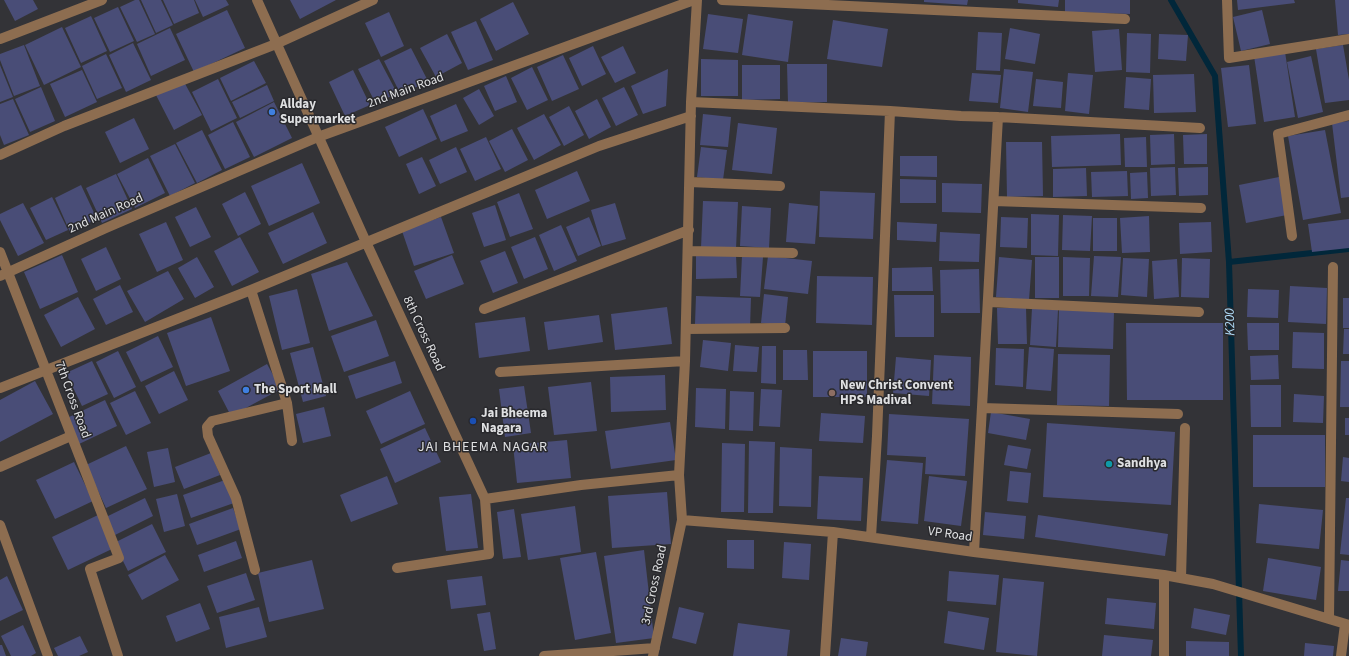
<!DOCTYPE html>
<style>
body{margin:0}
canvas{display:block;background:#333337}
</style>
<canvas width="1349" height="656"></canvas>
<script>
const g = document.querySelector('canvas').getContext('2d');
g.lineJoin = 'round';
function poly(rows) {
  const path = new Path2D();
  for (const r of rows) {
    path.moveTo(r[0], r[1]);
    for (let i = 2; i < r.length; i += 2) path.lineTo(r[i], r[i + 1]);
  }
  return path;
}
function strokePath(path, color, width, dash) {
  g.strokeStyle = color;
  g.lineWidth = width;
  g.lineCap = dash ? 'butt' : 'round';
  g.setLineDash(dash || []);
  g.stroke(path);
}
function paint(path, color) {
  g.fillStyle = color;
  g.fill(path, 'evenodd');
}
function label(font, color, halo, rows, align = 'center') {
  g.font = font + ' "Source Sans 3",sans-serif';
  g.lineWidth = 3;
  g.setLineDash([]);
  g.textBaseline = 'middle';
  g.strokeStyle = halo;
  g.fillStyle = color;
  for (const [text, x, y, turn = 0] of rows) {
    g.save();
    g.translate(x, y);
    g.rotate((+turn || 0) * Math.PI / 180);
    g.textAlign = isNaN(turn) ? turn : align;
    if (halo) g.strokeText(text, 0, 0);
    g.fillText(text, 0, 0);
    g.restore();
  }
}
strokePath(poly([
 [1171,0,1215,76,1229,262,1241,656],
 [1229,262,1349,249]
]), '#01273a', 6);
paint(poly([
 [4,0,33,0,38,9,15,21],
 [135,0,139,0,155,34,137,42,120,7],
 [141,0,161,0,173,25,156,33],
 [163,0,194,0,199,13,174,24],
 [195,0,226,0,229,5,203,17],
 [290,0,336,0,300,19],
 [924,0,968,0,967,5,924,2],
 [1018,0,1059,0,1058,7,1018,3],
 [1065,0,1130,0,1130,14,1065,12],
 [1237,0,1294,0,1295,3,1238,10],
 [1335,0,1349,0,1349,34,1338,35],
 [513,2,529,34,496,51,480,19],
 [118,7,134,41,110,52,94,18],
 [227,10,245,48,194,72,176,34],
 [1262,10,1270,44,1241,51,1233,17],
 [389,12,404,46,381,57,365,23],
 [708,14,743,19,738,53,703,49],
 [748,14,793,21,788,62,742,55],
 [91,16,107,51,81,63,65,28],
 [833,20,888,29,882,67,827,59],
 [476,21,493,60,468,70,451,32],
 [62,27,81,67,44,85,25,45],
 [170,28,185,60,151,76,137,44],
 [1010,28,1040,34,1035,64,1005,59],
 [1119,29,1122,70,1095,72,1092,31],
 [978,32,1002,33,1000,71,976,70],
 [1127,33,1151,34,1150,73,1126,72],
 [447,34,462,63,436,77,420,48],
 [1159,34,1188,35,1186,61,1158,59],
 [133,43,151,80,126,92,109,55],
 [24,45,40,86,14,96,0,60,0,54],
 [1343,45,1349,80,1349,100,1325,103,1316,49],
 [593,46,606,74,582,86,569,58],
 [623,46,636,73,615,83,601,57],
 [411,48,428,81,401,95,384,61],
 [1285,52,1295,117,1264,122,1254,56],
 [106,54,122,88,97,99,82,66],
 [563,55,579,89,552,101,537,67],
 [1311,56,1323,112,1298,118,1287,62],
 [379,59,397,93,376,104,358,69],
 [701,59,738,60,738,96,701,96],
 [254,61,266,83,231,101,220,78],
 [787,64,827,64,827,102,788,103],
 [0,65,13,97,0,102],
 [742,65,780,65,780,99,742,100],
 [1249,65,1256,124,1228,127,1221,68],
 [532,67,548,100,527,110,511,78],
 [668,69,666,106,643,114,631,86],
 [1004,69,1033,72,1028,112,1000,108],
 [82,70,97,102,65,117,50,84],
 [353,70,370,105,345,116,329,82],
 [972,73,1001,75,998,103,969,101],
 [1068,73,1093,75,1089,114,1065,111],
 [1194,74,1196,112,1154,113,1153,75],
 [506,76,517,102,495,111,484,86],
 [1126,77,1151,79,1149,110,1124,108],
 [218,79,237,118,211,131,192,92],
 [1036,79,1063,82,1061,108,1033,106],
 [183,80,202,115,174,130,156,95],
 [267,85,274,101,240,118,232,102],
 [41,87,55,121,30,132,15,99],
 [624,87,638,115,616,126,602,98],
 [479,89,494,116,479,125,463,98],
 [13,99,29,135,4,145,0,135,0,104],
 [597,99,611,127,589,139,575,111],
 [274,102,292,138,254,157,236,122],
 [456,104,468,131,441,142,430,116],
 [569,106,584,135,564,146,549,117],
 [423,109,437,139,399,157,385,127],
 [544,114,561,145,534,160,517,128],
 [703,114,731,117,728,147,700,145],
 [134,118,149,149,120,163,105,132],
 [1349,121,1349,197,1341,198,1332,123],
 [233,122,250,157,225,169,208,135],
 [738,123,777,128,772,174,732,170],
 [512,129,528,160,505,172,489,141],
 [202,130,222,170,197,183,176,143],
 [1325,130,1341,213,1303,220,1288,136],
 [1120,134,1121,165,1052,167,1051,136],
 [1174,134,1175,164,1151,165,1150,135],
 [1207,134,1207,164,1184,164,1183,135],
 [486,137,501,169,475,181,460,149],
 [1146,137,1147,167,1125,167,1124,138],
 [1006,142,1042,142,1043,196,1007,197],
 [175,144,195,183,170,196,150,156],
 [456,147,467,172,440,184,429,160],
 [701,147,727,150,723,180,697,177],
 [900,156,937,156,937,177,900,176],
 [422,157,436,186,419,194,406,164],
 [148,158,165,193,135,208,117,174],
 [302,163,320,203,269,226,251,186],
 [1175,167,1176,195,1151,196,1150,168],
 [1208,167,1208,195,1179,196,1178,168],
 [1086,168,1087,196,1053,197,1053,169],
 [577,171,590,201,547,219,535,190],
 [1127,171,1128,196,1092,197,1091,172],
 [1147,172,1148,198,1131,199,1130,173],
 [116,174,132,209,102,223,86,188],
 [1279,177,1287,215,1246,223,1239,185],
 [900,179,936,180,936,203,900,203],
 [942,183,982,184,981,213,942,212],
 [81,185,97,219,70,232,55,198],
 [820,191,875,193,873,239,819,237],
 [245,192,261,224,238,236,222,204],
 [519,193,533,229,510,237,497,202],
 [52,197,68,230,46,240,30,208],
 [703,201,738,202,736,249,701,248],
 [23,203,44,243,18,256,0,220,0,214],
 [615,203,626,239,602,246,591,210],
 [789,203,818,206,815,244,786,242],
 [495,205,506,240,484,247,472,213],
 [742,206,771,208,769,248,740,246],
 [196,207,211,237,190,247,175,217],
 [313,212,327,243,283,264,268,233],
 [1031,214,1059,215,1058,256,1031,255],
 [1063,215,1092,216,1090,251,1062,250],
 [1149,216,1150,252,1122,253,1120,218],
 [441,217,454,253,414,266,402,231],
 [589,217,601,246,578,256,566,227],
 [1001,217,1028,218,1027,248,1000,247],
 [1093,218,1117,218,1117,251,1093,251],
 [1349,219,1349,248,1312,252,1308,224],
 [166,222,183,260,157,272,139,234],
 [897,222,937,224,936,242,897,240],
 [1211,222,1212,252,1180,254,1179,223],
 [561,225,577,261,554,271,539,235],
 [940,232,980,234,979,262,939,261],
 [240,237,259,272,232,286,214,251],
 [535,237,548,269,524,279,511,247],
 [106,247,121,279,96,291,81,259],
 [505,251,518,283,493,293,480,261],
 [62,255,78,292,40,309,24,272],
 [452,255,464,284,426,299,414,271],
 [736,255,737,278,696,279,696,256],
 [742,256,763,257,760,297,740,296],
 [768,256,812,261,808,294,764,289],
 [1094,256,1121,257,1118,297,1091,296],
 [197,257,214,287,195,298,178,268],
 [999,257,1032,260,1029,300,996,297],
 [1035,257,1059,257,1059,298,1035,298],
 [1063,257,1090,258,1089,296,1063,296],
 [1123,258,1149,259,1147,297,1121,295],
 [1182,258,1210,259,1209,298,1181,297],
 [1177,259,1179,297,1154,299,1152,261],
 [347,262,373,316,329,331,311,274],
 [932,267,933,291,892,291,892,268],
 [979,269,980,313,941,313,940,270],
 [168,271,184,299,145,322,127,291],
 [817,276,873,277,872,325,816,323],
 [120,285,133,312,106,325,93,299],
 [1290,286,1327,288,1326,324,1288,322],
 [297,289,310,343,282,350,269,296],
 [1248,289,1279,290,1278,318,1247,317],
 [764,294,788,297,785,326,761,323],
 [894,295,934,295,934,337,895,337],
 [696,296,751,298,750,327,695,324],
 [78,297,95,329,61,347,44,315],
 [1343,298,1349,298,1349,328,1343,328],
 [667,307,672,344,615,350,611,314],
 [997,308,1026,308,1027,344,998,344],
 [1032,308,1058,310,1056,347,1030,345],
 [1059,309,1114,311,1113,349,1058,347],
 [599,315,603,342,548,350,544,322],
 [211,317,230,371,186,386,167,333],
 [525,317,530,351,479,358,475,323],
 [376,320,389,356,344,372,331,336],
 [1126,323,1223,323,1223,400,1127,400],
 [1247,323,1279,323,1279,350,1248,350],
 [1344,329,1349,329,1349,354,1343,354],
 [1293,332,1324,333,1324,369,1292,368],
 [158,336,173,367,141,382,126,352],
 [703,340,731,343,728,371,700,367],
 [735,345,759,347,757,372,733,371],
 [762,346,776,346,776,384,761,383],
 [313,347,326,396,303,402,290,353],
 [1029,347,1054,349,1051,391,1026,389],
 [996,348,1024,349,1023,387,995,385],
 [783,350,807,350,808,380,783,380],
 [118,351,136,387,114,398,96,362],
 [813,351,867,351,867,397,813,397],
 [1058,354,1110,355,1109,406,1057,405],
 [934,355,971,357,970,406,932,404],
 [1278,355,1279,379,1251,380,1250,356],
 [896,357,931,360,929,396,893,393],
 [92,361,108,394,82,406,66,373],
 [395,361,402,383,356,399,348,376],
 [1341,361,1349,361,1349,407,1340,407],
 [267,364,281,389,231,416,218,391],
 [174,371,188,400,159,414,145,386],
 [665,375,666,410,611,412,610,377],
 [35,381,53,414,0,442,0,400],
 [591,382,597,431,554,435,548,387],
 [1250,385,1281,385,1281,427,1251,427],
 [524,386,531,433,505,437,499,389],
 [696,388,726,389,725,429,695,427],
 [761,389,782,390,780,427,759,426],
 [135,391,151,423,126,435,110,403],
 [410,391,425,424,381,444,366,411],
 [730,391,754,392,753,431,729,430],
 [1294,394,1324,396,1323,423,1293,422],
 [105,400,117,426,79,444,67,418],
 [324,407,331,436,303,443,296,414],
 [991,412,1030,419,1026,440,988,433],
 [821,413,865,416,863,443,819,441],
 [889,414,969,419,965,476,925,474,926,457,887,455],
 [1345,418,1349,418,1349,435,1345,435],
 [670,422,676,460,611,469,605,431],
 [1047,423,1175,432,1171,505,1043,497],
 [425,428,441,462,395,483,380,449],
 [1253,435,1325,435,1325,487,1253,487],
 [567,440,571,478,517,483,513,445],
 [749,441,775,442,773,513,748,513],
 [722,443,745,444,744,512,721,512],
 [1008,445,1031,449,1027,469,1004,465],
 [126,446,147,489,106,508,86,465],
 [780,447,812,449,811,507,779,506],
 [168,448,175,482,154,487,147,452],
 [211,453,220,475,184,489,175,467],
 [1343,457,1349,458,1349,482,1341,481],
 [887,460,923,463,918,524,881,521],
 [74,462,93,501,55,519,36,480],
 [1010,471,1031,473,1028,503,1007,501],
 [387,476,398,504,351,522,340,495],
 [819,476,863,478,861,521,817,519],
 [929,476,967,481,961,526,924,521],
 [225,480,234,503,191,518,183,495],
 [667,492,671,544,612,548,608,496],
 [177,494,185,526,164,532,156,499],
 [471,494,478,548,446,551,439,497],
 [145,498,153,516,115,535,106,517],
 [1346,498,1349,498,1349,555,1340,554],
 [1259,504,1323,510,1319,549,1256,543],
 [575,506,581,552,528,560,521,514],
 [233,508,241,529,197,545,189,524],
 [514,509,521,557,503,559,497,512],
 [985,512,1026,516,1024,539,983,535],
 [98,515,114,548,68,570,52,537],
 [1038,515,1168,534,1165,556,1035,537],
 [152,524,166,552,128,571,114,543],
 [727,540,754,540,754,569,727,568],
 [236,541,242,558,204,572,198,555],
 [784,542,811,544,809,580,782,578],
 [644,550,654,638,616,643,604,556],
 [596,552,611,633,575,640,560,558],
 [165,555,179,580,142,600,128,575],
 [1268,558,1321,567,1316,600,1263,591],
 [312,560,324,609,269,622,258,573],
 [1341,560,1349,561,1349,591,1338,591],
 [949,571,999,575,996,605,947,601],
 [246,573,255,600,217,613,207,586],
 [7,576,23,610,0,621,0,580],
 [482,576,486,605,451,609,447,580],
 [1003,578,1044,582,1037,656,996,652],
 [1107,598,1156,603,1154,629,1105,624],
 [200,603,210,629,176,642,166,616],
 [259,607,267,637,226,648,219,617],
 [679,607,704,613,696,644,672,638],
 [1194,608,1230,615,1226,635,1191,628],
 [948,611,989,618,984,650,944,643],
 [490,612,496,649,484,651,477,614],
 [738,623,790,630,787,656,733,656],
 [23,625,36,653,31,656,11,656,1,636],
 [1104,635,1153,640,1151,656,1102,656],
 [80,636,88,652,79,656,58,656,54,648],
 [841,638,868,642,866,656,838,656],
 [1186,641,1229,642,1229,656,1186,656],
 [1305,643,1334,646,1333,656,1304,656],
 [0,645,2,645,6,656,0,656]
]), '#494d77');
strokePath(poly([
 [257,0,366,242,485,499,489,554,397,568],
 [722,0,1125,19],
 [1227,0,1229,58,1349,39],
 [0,39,102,0],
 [691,102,890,111,961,116,998,117,1200,128],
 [0,155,64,126,276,44,373,0],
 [690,182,780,186],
 [994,201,1201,208],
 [1292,236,1278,134,1349,115],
 [688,251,793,253],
 [0,252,119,558,90,569,118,656],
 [0,276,106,228,318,137,694,0],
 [251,290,287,403,292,441],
 [989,302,1199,312],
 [484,309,689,230],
 [686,329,785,328],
 [500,372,685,361],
 [0,388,251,290,599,146,691,116],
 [982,408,1178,414],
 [0,467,71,436],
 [485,499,581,485,679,475],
 [682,520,833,532,974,552,1164,575,1213,584,1349,625],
 [0,525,48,656],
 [871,537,877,436,890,111],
 [974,552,998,117],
 [255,570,236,498,208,436,207,427,212,421,287,403],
 [1164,575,1164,656],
 [1181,578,1185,428],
 [1329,618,1333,267],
 [544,656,655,648],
 [653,656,682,520,679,475,685,361,691,102,697,0],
 [825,656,833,532],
 [1341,656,1345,624]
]), '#8d6d50', 10);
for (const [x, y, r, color] of [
 [272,112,4,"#3f7fe0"],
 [246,390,4,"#3f7fe0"],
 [832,393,4,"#8d6e63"],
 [473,421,4,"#1a4fb4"],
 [1109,464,4,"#0f9aa8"]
]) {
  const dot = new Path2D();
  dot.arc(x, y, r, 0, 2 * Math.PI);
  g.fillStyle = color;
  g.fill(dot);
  strokePath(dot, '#29292d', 1.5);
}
label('13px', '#dfe0e2', '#29292d', [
 ["2nd Main Road",406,91,-20],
 ["2nd Main Road",106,214,-24],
 ["8th Cross Road",423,334,65],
 ["7th Cross Road",72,400,70],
 ["VP Road",950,535,8],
 ["3rd Cross Road",655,585,-78]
]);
label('bold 13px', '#dfe0e2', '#29292d', [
 ["Allday",280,105],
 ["Supermarket",280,120],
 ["New Christ Convent",840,386],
 ["HPS Madival",840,401],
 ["The Sport Mall",254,390],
 ["Jai Bheema",481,414],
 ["Nagara",481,429],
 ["Sandhya",1117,464]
], 'left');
label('italic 14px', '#afdaf6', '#29292d', [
 ["K200",1231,322,-92]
]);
g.letterSpacing = '1px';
label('14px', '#dfe0e2', '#29292d', [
 ["JAI BHEEMA NAGAR",483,448]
]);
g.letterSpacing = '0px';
</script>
